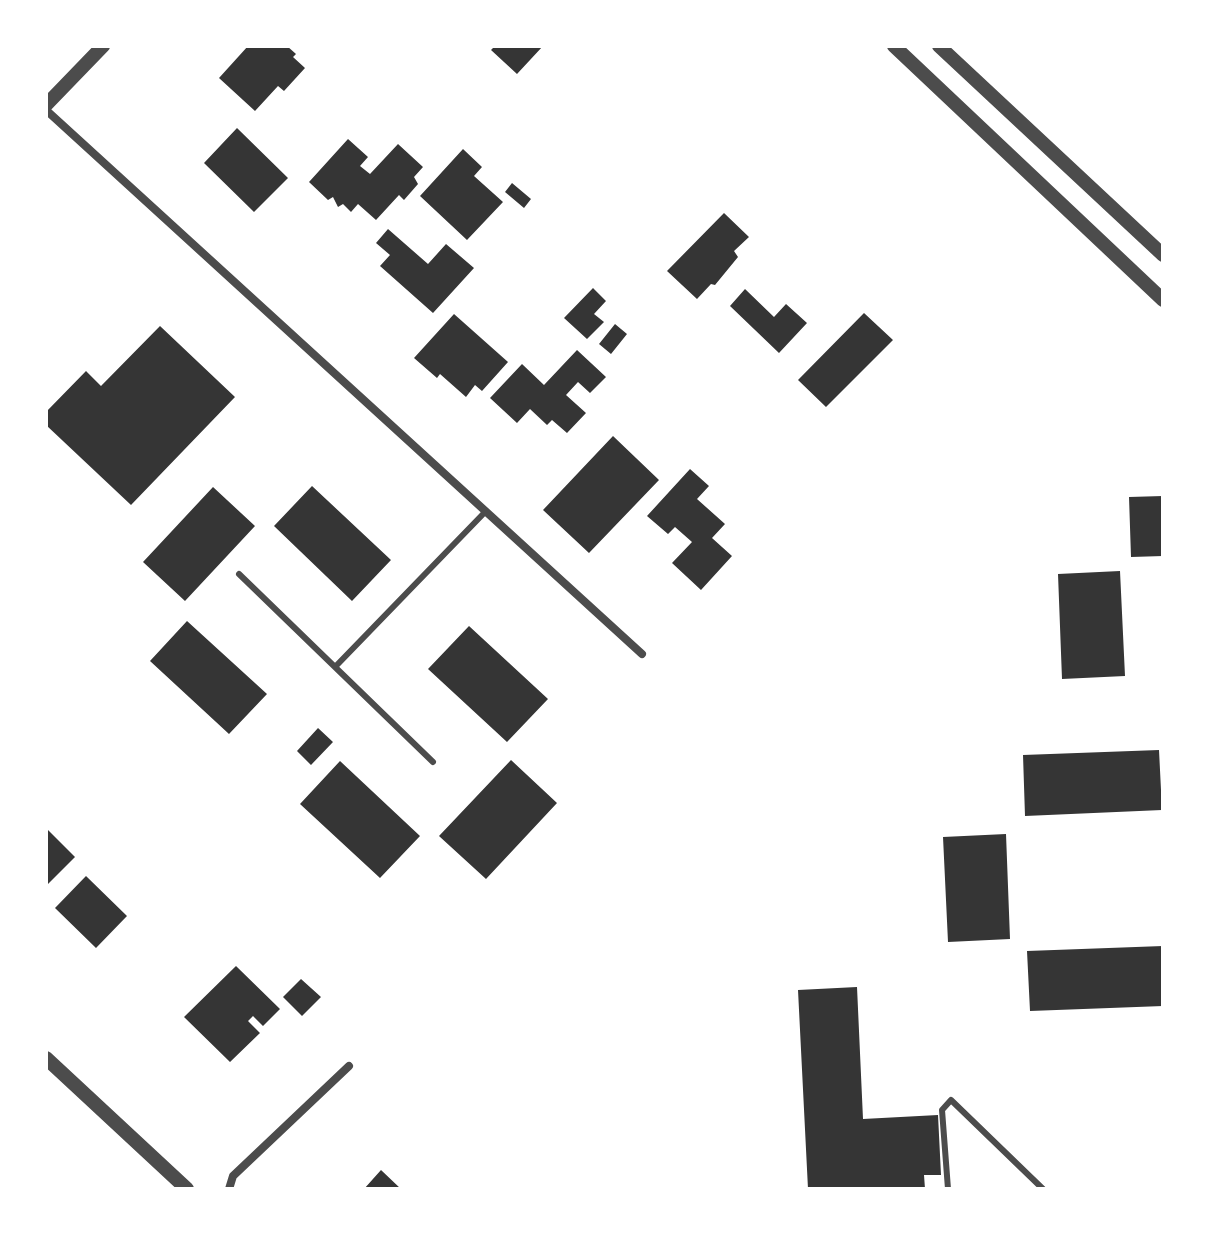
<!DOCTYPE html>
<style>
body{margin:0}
#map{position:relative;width:1209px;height:1235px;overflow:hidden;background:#fff;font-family:"Varela Round",sans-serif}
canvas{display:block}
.frame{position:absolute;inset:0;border:48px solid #fff;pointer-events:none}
</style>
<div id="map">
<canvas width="1209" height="1235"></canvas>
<div class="frame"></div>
</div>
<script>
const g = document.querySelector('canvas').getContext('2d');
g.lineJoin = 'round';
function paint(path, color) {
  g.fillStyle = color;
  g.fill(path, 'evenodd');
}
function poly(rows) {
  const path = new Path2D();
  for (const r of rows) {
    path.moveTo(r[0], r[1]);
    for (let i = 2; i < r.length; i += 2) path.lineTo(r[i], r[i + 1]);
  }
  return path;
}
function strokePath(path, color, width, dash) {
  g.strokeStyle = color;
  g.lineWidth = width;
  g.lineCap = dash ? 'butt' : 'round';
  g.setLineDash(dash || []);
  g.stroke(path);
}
paint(poly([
 [248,46,287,46,296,54,293,57,305,68,284,91,278,86,255,111,219,78],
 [495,46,543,46,517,74,491,50],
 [237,128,288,178,254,212,204,163],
 [348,139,368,157,360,166,370,174,398,144,423,167,414,177,418,184,404,200,399,195,376,220,358,204,351,212,343,204,338,207,333,197,328,200,309,182],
 [463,149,482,167,474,176,503,202,467,240,420,196],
 [512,183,531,199,524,208,505,192],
 [724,213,749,237,734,251,738,257,715,285,711,284,697,299,667,271],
 [388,229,428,264,446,244,474,268,433,313,380,266,390,255,376,243],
 [593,288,606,301,594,314,604,322,587,339,564,318],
 [745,289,774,317,786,304,807,323,779,353,730,306],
 [864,313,893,340,826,407,798,380],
 [454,314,508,362,482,391,475,385,466,397,440,374,437,378,414,358],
 [615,324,627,334,611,354,599,344],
 [160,326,235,397,131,505,46,425,46,412,86,371,101,386],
 [577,350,606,377,590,393,578,382,566,395,586,413,567,433,552,420,547,425,530,409,517,423,490,398,522,364,544,385],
 [613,436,659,480,589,553,543,510],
 [690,469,709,486,697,499,725,524,712,538,732,556,701,590,672,563,692,542,675,527,668,534,647,516],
 [312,486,391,560,352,601,274,526],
 [213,487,255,526,185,601,143,562],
 [1163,496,1163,556,1131,557,1129,497],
 [1120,571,1125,676,1062,679,1058,574],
 [187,621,267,694,229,734,150,661],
 [469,626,548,699,507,742,428,669],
 [318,728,333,742,311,765,297,751],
 [1159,750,1162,810,1025,816,1023,755],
 [511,760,557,803,486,879,439,836],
 [340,761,420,836,380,878,300,804],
 [46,828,75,857,46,886],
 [1006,834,1010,939,948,942,943,837],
 [86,876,127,916,96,948,55,908],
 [1163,946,1163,1006,1030,1011,1027,951],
 [236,966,280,1009,263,1026,253,1016,248,1021,260,1033,230,1062,184,1017],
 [301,979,321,997,302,1016,283,997],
 [857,987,863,1119,938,1115,941,1175,924,1175,925,1189,808,1189,798,990],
 [381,1170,401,1189,364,1189]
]), '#353535');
strokePath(poly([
 [239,574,433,762],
 [335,667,486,511],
 [948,1189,942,1110,951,1100,1043,1189]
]), '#4c4c4c', 6);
strokePath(poly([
 [46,110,642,654],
 [229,1189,233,1176,349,1066]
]), '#4c4c4c', 8);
strokePath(poly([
 [894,46,1163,300],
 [939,46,1163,255],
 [46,105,103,46],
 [46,1058,187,1189]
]), '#4c4c4c', 14);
</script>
